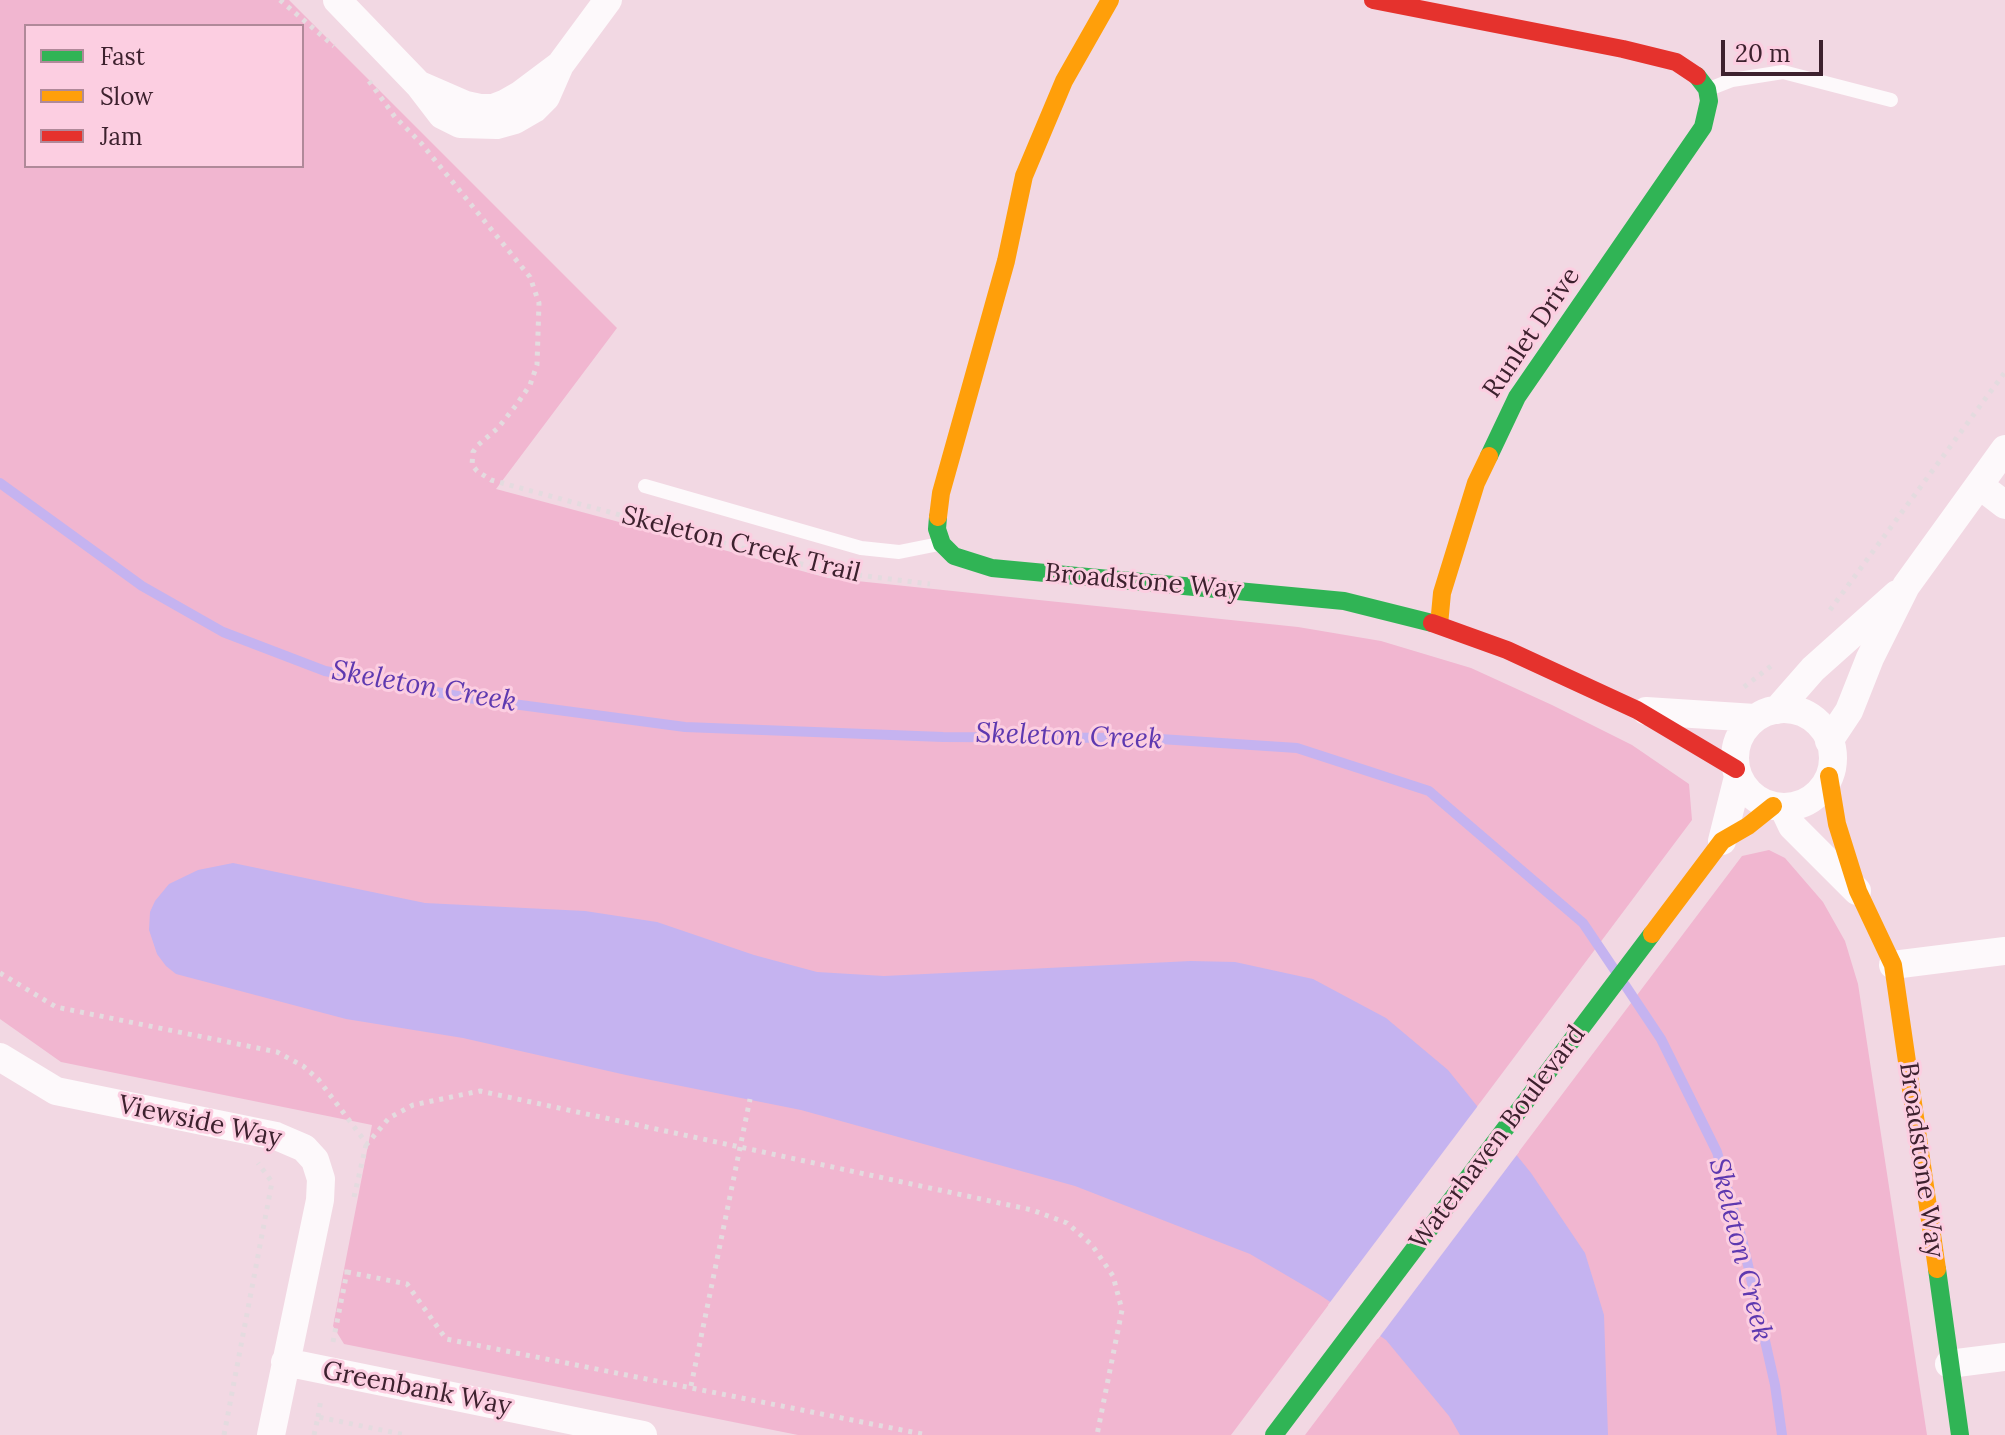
<!DOCTYPE html>
<style>
body{margin:0}
#map{position:relative;width:2005px;height:1435px;overflow:hidden;background:#f2d8e3;font-family:Lora,serif}
canvas{display:block}
.legend{position:absolute;left:24px;top:24px;width:280px;height:144px;box-sizing:border-box;background:#fccee1;border:2px solid #b08999;margin:0;padding:10px 14px;list-style:none;font-size:24px;color:#3d212e}
.legend li{display:flex;align-items:center;gap:16px;height:40px}
.legend b{width:40px;border:2px solid #b08999}
.scale{position:absolute;left:1721px;top:40px;width:102px;height:36px;box-sizing:border-box;border:4px solid #3d212e;border-top:0;padding-left:10px;font-size:24px;line-height:28px;white-space:nowrap;color:#3d212e;-webkit-text-stroke:6px #fccee1;paint-order:stroke}
</style>
<div id="map">
<canvas width="2005" height="1435"></canvas>
<ul class="legend">
<li><b style="height:10px;background:#30b455"></b>Fast</li>
<li><b style="height:10px;background:#ff9f0a"></b>Slow</li>
<li><b style="height:10px;background:#e5322d"></b>Jam</li>
</ul>
<div class="scale">20 m</div>
</div>
<script>
const g = document.querySelector('canvas').getContext('2d');
g.lineJoin = 'round';
function paint(path, color) {
  g.fillStyle = color;
  g.fill(path, 'evenodd');
}
function poly(rows) {
  const path = new Path2D();
  for (const r of rows) {
    if (r.length === 3) {
      path.moveTo(r[0] + r[2], r[1]);
      path.arc(r[0], r[1], r[2], 0, 2 * Math.PI);
      continue;
    }
    path.moveTo(r[0], r[1]);
    for (let i = 2; i < r.length; i += 2) path.lineTo(r[i], r[i + 1]);
  }
  return path;
}
function strokePath(path, color, width, dash) {
  g.strokeStyle = color;
  g.lineWidth = width;
  g.lineCap = dash ? 'butt' : 'round';
  g.setLineDash(dash || []);
  g.stroke(path);
}
function label(font, color, halo, rows, align = 'center') {
  g.font = font + ' Lora,serif';
  g.lineWidth = 6;
  g.setLineDash([]);
  g.textBaseline = 'middle';
  g.strokeStyle = halo;
  g.fillStyle = color;
  for (const [text, x, y, turn = 0] of rows) {
    g.save();
    g.translate(x, y);
    g.rotate((+turn || 0) * Math.PI / 180);
    g.textAlign = isNaN(turn) ? turn : align;
    if (halo) g.strokeText(text, 0, 0);
    g.fillText(text, 0, 0);
    g.restore();
  }
}
paint(poly([
 [0,0,289,0,617,328,496,489,828,578,1298,627,1381,641,1471,668,1552,705,1632,745,1689,784,1692,820,1231,1435,798,1435,344,1344,333,1326,372,1125,61,1062,0,1019],
 [26,26,302,26,302,166,26,166],
 [1769,850,1785,858,1823,902,1845,941,1858,984,1927,1435,1305,1435,1742,856]
]), '#f1b6d0');
paint(poly([
 [233,863,425,903,585,911,657,922,754,955,817,972,884,976,1191,961,1235,962,1313,979,1386,1018,1448,1070,1531,1173,1585,1253,1604,1315,1608,1435,1460,1435,1449,1416,1386,1340,1320,1295,1250,1254,1075,1186,801,1110,626,1075,463,1038,346,1019,176,974,166,966,157,954,149,930,150,912,155,901,169,884,198,870]
]), '#c5b3f0');
paint(poly([
 [1480,1103,1519,1152,1378,1339,1328,1305]
]), '#f2d8e3');
strokePath(poly([
 [0,483,142,586,223,632,325,671,468,698,685,727,943,737,1145,738,1297,748,1429,791,1583,923,1616,972],
 [1625,985,1661,1039,1717,1152,1743,1243,1775,1385,1782,1435]
]), '#c5b3f0', 10);
strokePath(poly([
 [280,0,334,46],
 [369,81,395,117,421,143,530,277,539,303,537,365,530,385,517,404,498,428,478,445,473,452,472,465,477,471,491,480,827,571,930,584],
 [1830,610,2005,372],
 [1744,687,1771,666],
 [0,973,56,1007,277,1052,303,1066,318,1079,367,1144,389,1118,413,1105,480,1091,1032,1210,1067,1223,1092,1245,1113,1276,1122,1310,1097,1435],
 [354,1197,366,1145],
 [347,1272,407,1284,446,1339,927,1435],
 [333,1342,347,1272,344,1272],
 [691,1386,750,1099],
 [318,1417,321,1399],
 [224,1435,272,1182,258,1163],
 [314,1435,318,1417,406,1435]
]), '#e4dbdf', 5, [4, 6]);
strokePath(poly([
 [1709,89,1732,80,1783,72,1891,100],
 [645,486,861,548,899,552,939,544]
]), '#fdf9fb', 14);
strokePath(poly([
 [337,0,419,85,442,115,460,124,497,125,515,120,534,109,546,97,560,65],
 [420,85,466,105,480,108,493,108,506,103,520,95,560,65,608,0],
 [1979,485,2005,505],
 [1784,758,49],
 [1777,710,1813,669,1897,594],
 [1646,711,1755,718],
 [1829,741,1849,711,1870,658,1906,586,2005,449],
 [1783,807,1792,826,1857,891],
 [1722,841,1738,777],
 [1893,965,2005,951],
 [0,1057,56,1091,276,1136,304,1148,315,1160,321,1179,320,1200,271,1435],
 [285,1362,643,1435],
 [1949,1364,2005,1357]
]), '#fdf9fb', 28);
strokePath(poly([
 [1489,456,1517,397,1703,127,1709,101,1707,89,1697,76],
 [938,517,937,529,942,544,954,556,992,568,1344,601,1432,623],
 [1937,1269,1960,1435],
 [1274,1435,1652,934]
]), '#30b455', 18);
strokePath(poly([
 [938,517,941,493,1006,261,1024,176,1064,81,1110,0],
 [1439,625,1442,593,1476,483,1489,456],
 [1829,776,1837,824,1858,891,1893,965,1937,1269],
 [1652,934,1722,841,1748,826,1773,806]
]), '#ff9f0a', 18);
strokePath(poly([
 [1373,0,1623,49,1676,62,1697,76],
 [1432,623,1507,650,1637,710,1736,769]
]), '#e5322d', 18);
label('26px', '#3d212e', '#fccee1', [
 ["Runlet Drive",1532,333,-56],
 ["Skeleton Creek Trail",741,545,14],
 ["Broadstone Way",1143,582,5],
 ["Viewside Way",200,1122,12],
 ["Waterhaven Boulevard",1498,1138,-53],
 ["Broadstone Way",1921,1160,82],
 ["Greenbank Way",417,1389,11]
]);
label('italic 28px', '#5e39b0', '#fccee1', [
 ["Skeleton Creek",424,687,10],
 ["Skeleton Creek",1069,737,2],
 ["Skeleton Creek",1740,1250,76]
]);
</script>
